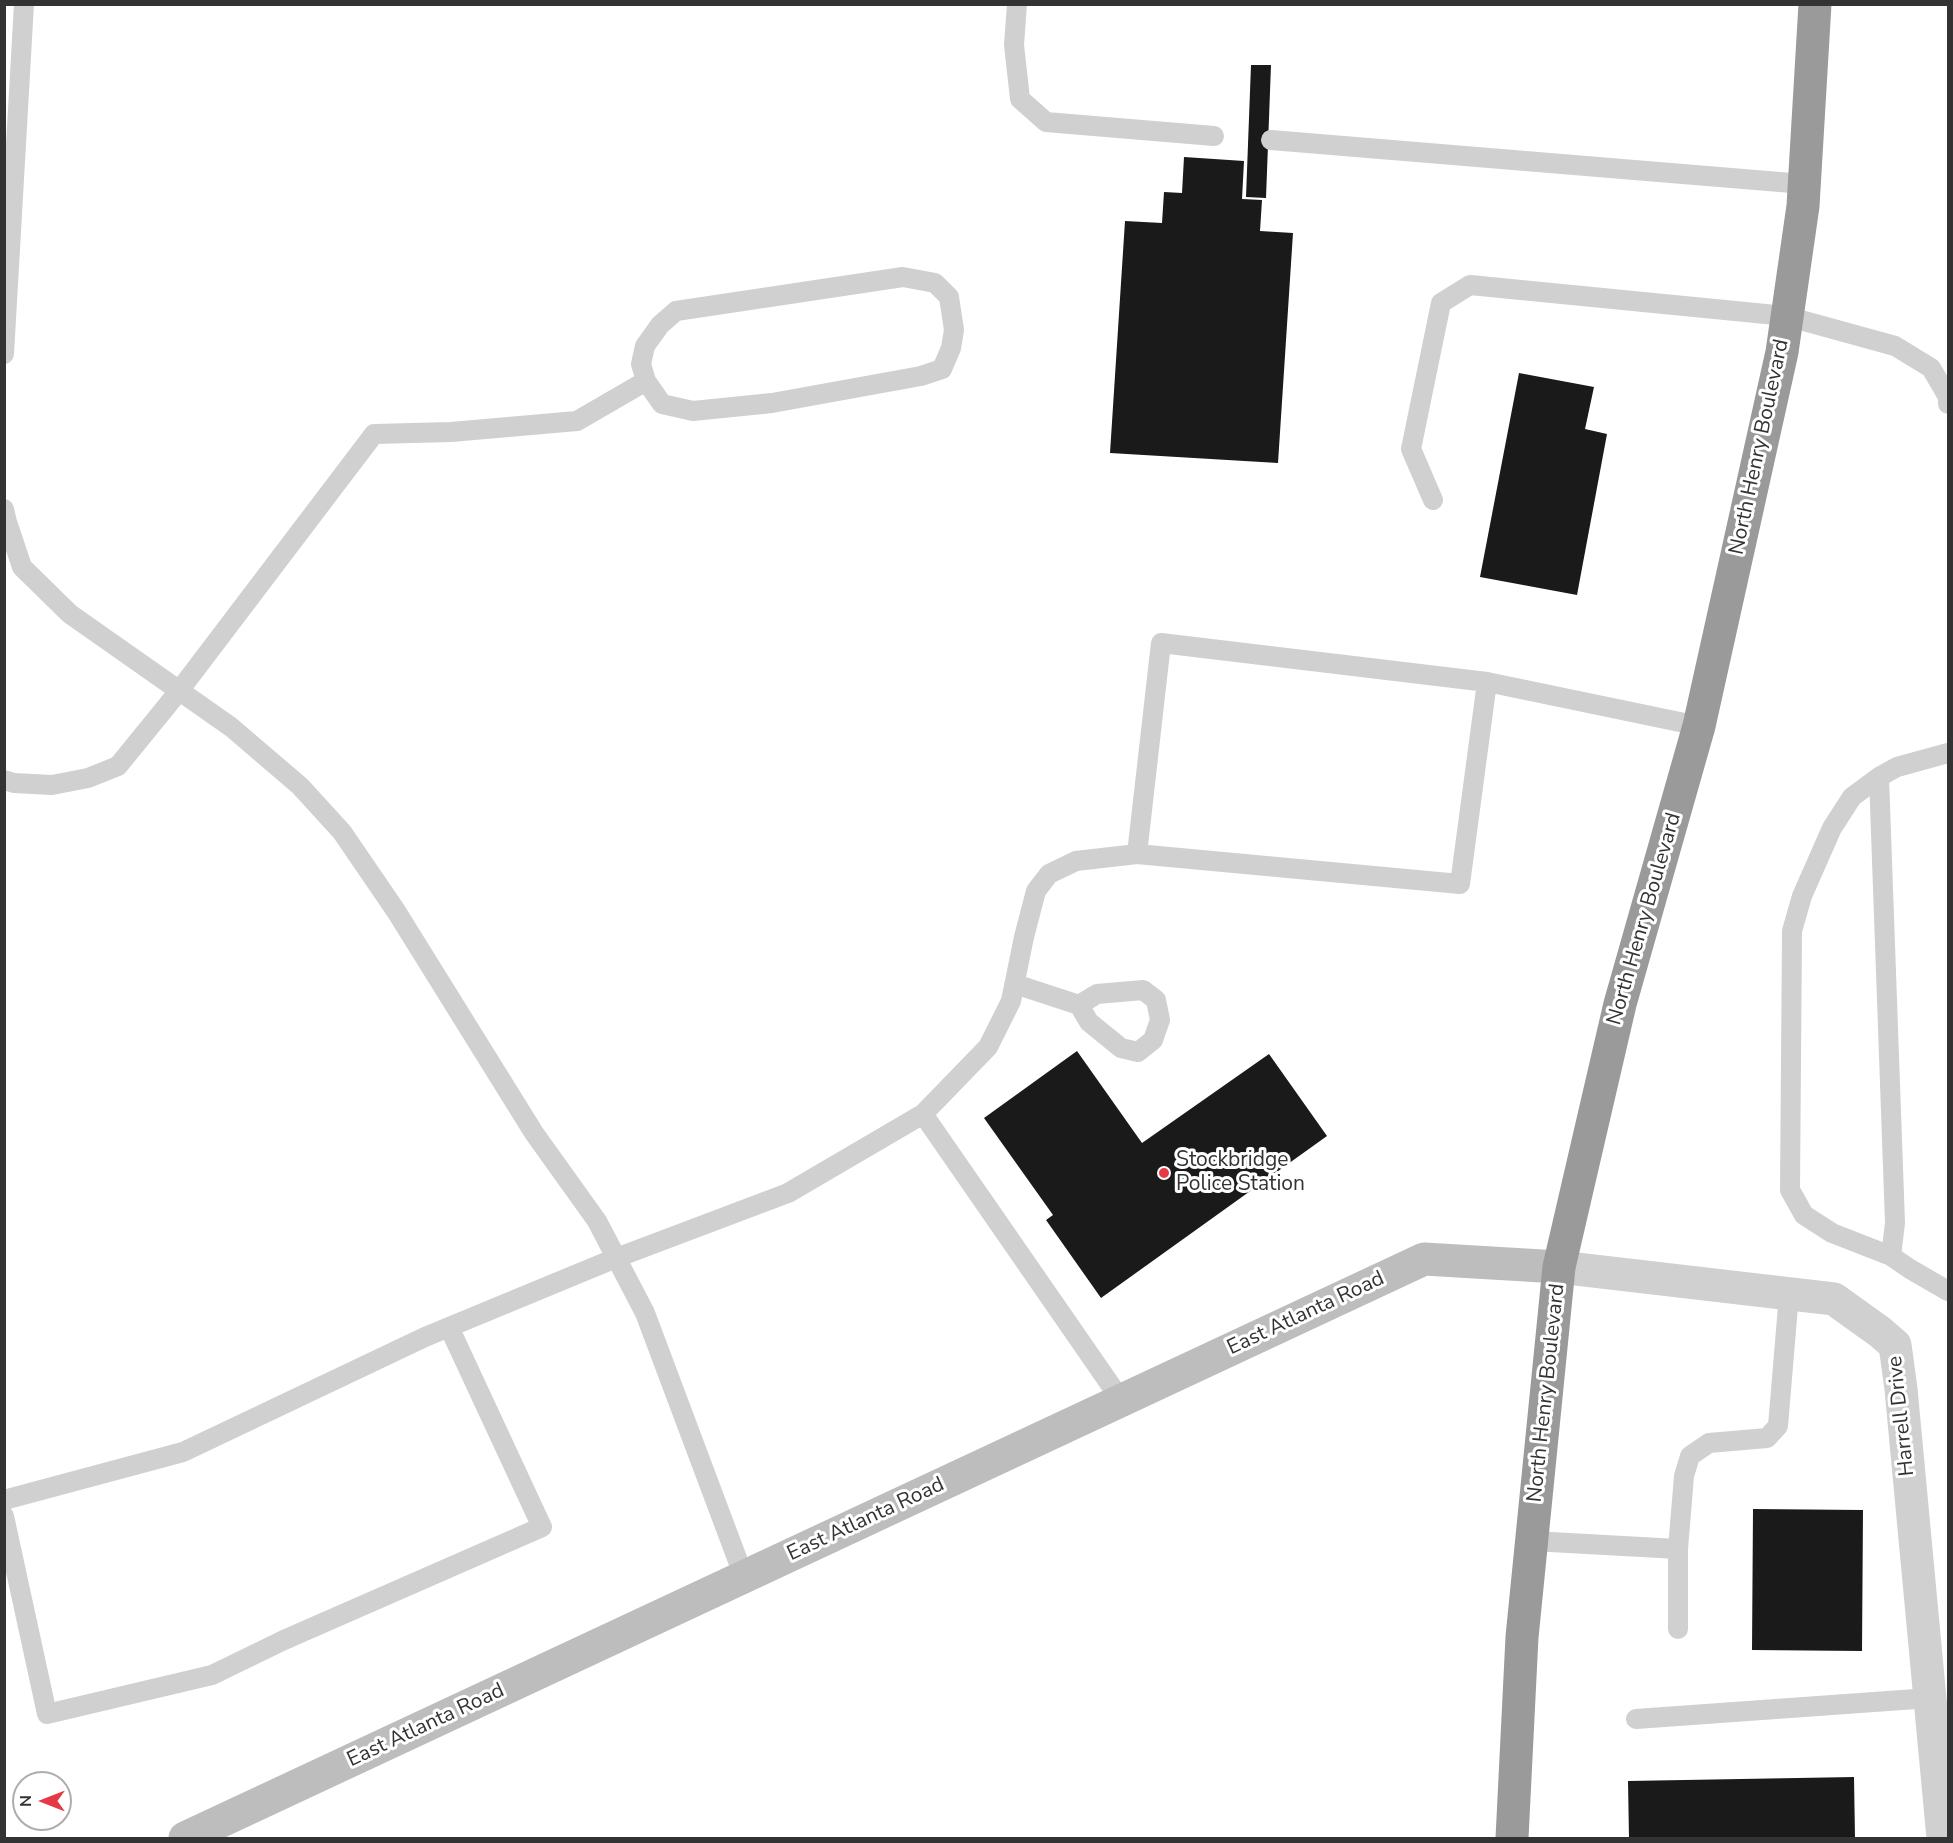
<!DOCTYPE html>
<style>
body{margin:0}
#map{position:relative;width:1953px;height:1843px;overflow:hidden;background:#fff;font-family:"Nunito Sans",sans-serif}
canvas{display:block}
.frame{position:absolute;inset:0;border:6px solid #333;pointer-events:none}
.north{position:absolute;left:12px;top:1771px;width:60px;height:60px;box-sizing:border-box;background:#fff;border:2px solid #adadad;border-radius:50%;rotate:270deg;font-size:16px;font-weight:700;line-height:24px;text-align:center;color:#333}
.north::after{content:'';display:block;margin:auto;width:21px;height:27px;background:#e63946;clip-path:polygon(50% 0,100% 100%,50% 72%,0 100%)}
</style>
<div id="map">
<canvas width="1953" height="1843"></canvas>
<div class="frame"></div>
<div class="north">N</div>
</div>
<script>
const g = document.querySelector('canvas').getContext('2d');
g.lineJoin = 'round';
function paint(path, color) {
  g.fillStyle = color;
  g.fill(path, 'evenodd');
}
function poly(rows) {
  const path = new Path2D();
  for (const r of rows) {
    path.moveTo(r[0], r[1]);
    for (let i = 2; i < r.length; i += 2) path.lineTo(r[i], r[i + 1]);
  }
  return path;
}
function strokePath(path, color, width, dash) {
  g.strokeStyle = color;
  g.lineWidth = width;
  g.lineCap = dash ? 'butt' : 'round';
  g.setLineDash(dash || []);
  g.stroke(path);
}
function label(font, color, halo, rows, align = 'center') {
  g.font = font + ' "Nunito Sans",sans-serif';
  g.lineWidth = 6;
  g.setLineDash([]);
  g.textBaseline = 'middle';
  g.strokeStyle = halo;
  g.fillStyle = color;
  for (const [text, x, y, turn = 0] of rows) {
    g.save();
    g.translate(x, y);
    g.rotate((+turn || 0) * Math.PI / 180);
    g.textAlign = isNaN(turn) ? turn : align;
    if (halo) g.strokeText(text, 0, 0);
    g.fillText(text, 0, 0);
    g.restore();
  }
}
paint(poly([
 [1251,65,1271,65,1266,198,1246,197],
 [1184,157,1244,161,1242,199,1262,200,1260,231,1293,233,1278,463,1110,453,1125,221,1162,223,1164,192,1182,193],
 [1519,373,1594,387,1585,429,1607,434,1577,595,1480,577],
 [1077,1051,1142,1143,1269,1054,1327,1136,1101,1298,1046,1220,1053,1215,984,1118],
 [1753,1509,1863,1510,1862,1651,1752,1650],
 [1854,1777,1855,1838,1629,1838,1628,1781]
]), '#1a1a1a');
strokePath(poly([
 [1017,4,1014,45,1020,99,1046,122,1214,136],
 [1271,140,1804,184],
 [903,277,935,283,949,297,954,330,951,348,942,369,921,376,772,403,693,411,662,404,646,381,641,364,645,346,660,325,676,311,903,277],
 [4,354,24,4],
 [1433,500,1411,449,1441,303,1470,285,1786,316,1895,346,1931,368,1948,397,1948,404],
 [4,509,7,522,22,567,70,614,231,727,300,786,342,832,396,911,534,1133,597,1221,645,1313,744,1577],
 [1487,682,1161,643,1137,854,1460,884,1487,682,1699,726],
 [1948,753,1897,767,1879,777,1852,797,1832,828,1802,896,1792,931,1790,1190,1804,1215,1832,1233,1891,1256,1910,1269,1948,1291],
 [1879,777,1895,1223,1891,1256],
 [4,780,14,783,52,785,88,778,118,766,179,691,374,434,451,432,577,421,646,381],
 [1015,984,1079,1005,1089,1022,1121,1048,1138,1052,1153,1040,1160,1020,1156,1000,1143,990,1097,994,1079,1005],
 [923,1114,1121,1400],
 [4,1500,183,1452,425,1337,616,1258,788,1193,923,1114,988,1047,1011,1001,1024,937,1036,891,1049,874,1076,861,1137,854],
 [4,1516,47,1714,212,1675,284,1640,542,1527,449,1327],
 [1532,1541,1678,1549,1678,1629],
 [1678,1549,1684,1476,1690,1456,1709,1443,1767,1438,1778,1426,1789,1294],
 [1636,1719,1930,1698]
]), '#d0d0d0', 20);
strokePath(poly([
 [1559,1267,1834,1299,1880,1332,1895,1345,1901,1389,1943,1838]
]), '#d0d0d0', 33);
strokePath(poly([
 [185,1838,1424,1259,1559,1267]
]), '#bdbdbd', 33);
strokePath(poly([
 [1512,1838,1522,1637,1559,1267,1620,1004,1699,726,1782,352,1803,206,1815,4]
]), '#9a9a9a', 33);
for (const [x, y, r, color] of [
 [1164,1173,6,"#e63946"]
]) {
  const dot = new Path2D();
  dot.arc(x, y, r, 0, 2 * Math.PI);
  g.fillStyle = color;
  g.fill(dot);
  strokePath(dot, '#fff', 2);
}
label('21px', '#333', '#fff', [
 ["North Henry Boulevard",1760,447,-78],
 ["North Henry Boulevard",1645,919,-74],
 ["East Atlanta Road",1306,1314,-25],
 ["North Henry Boulevard",1547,1393,-84],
 ["Harrell Drive",1902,1416,-96],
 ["East Atlanta Road",866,1520,-25],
 ["East Atlanta Road",426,1726,-25]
]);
label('21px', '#333', '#fff', [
 ["Stockbridge",1176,1161],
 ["Police Station",1176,1185]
], 'left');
</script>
